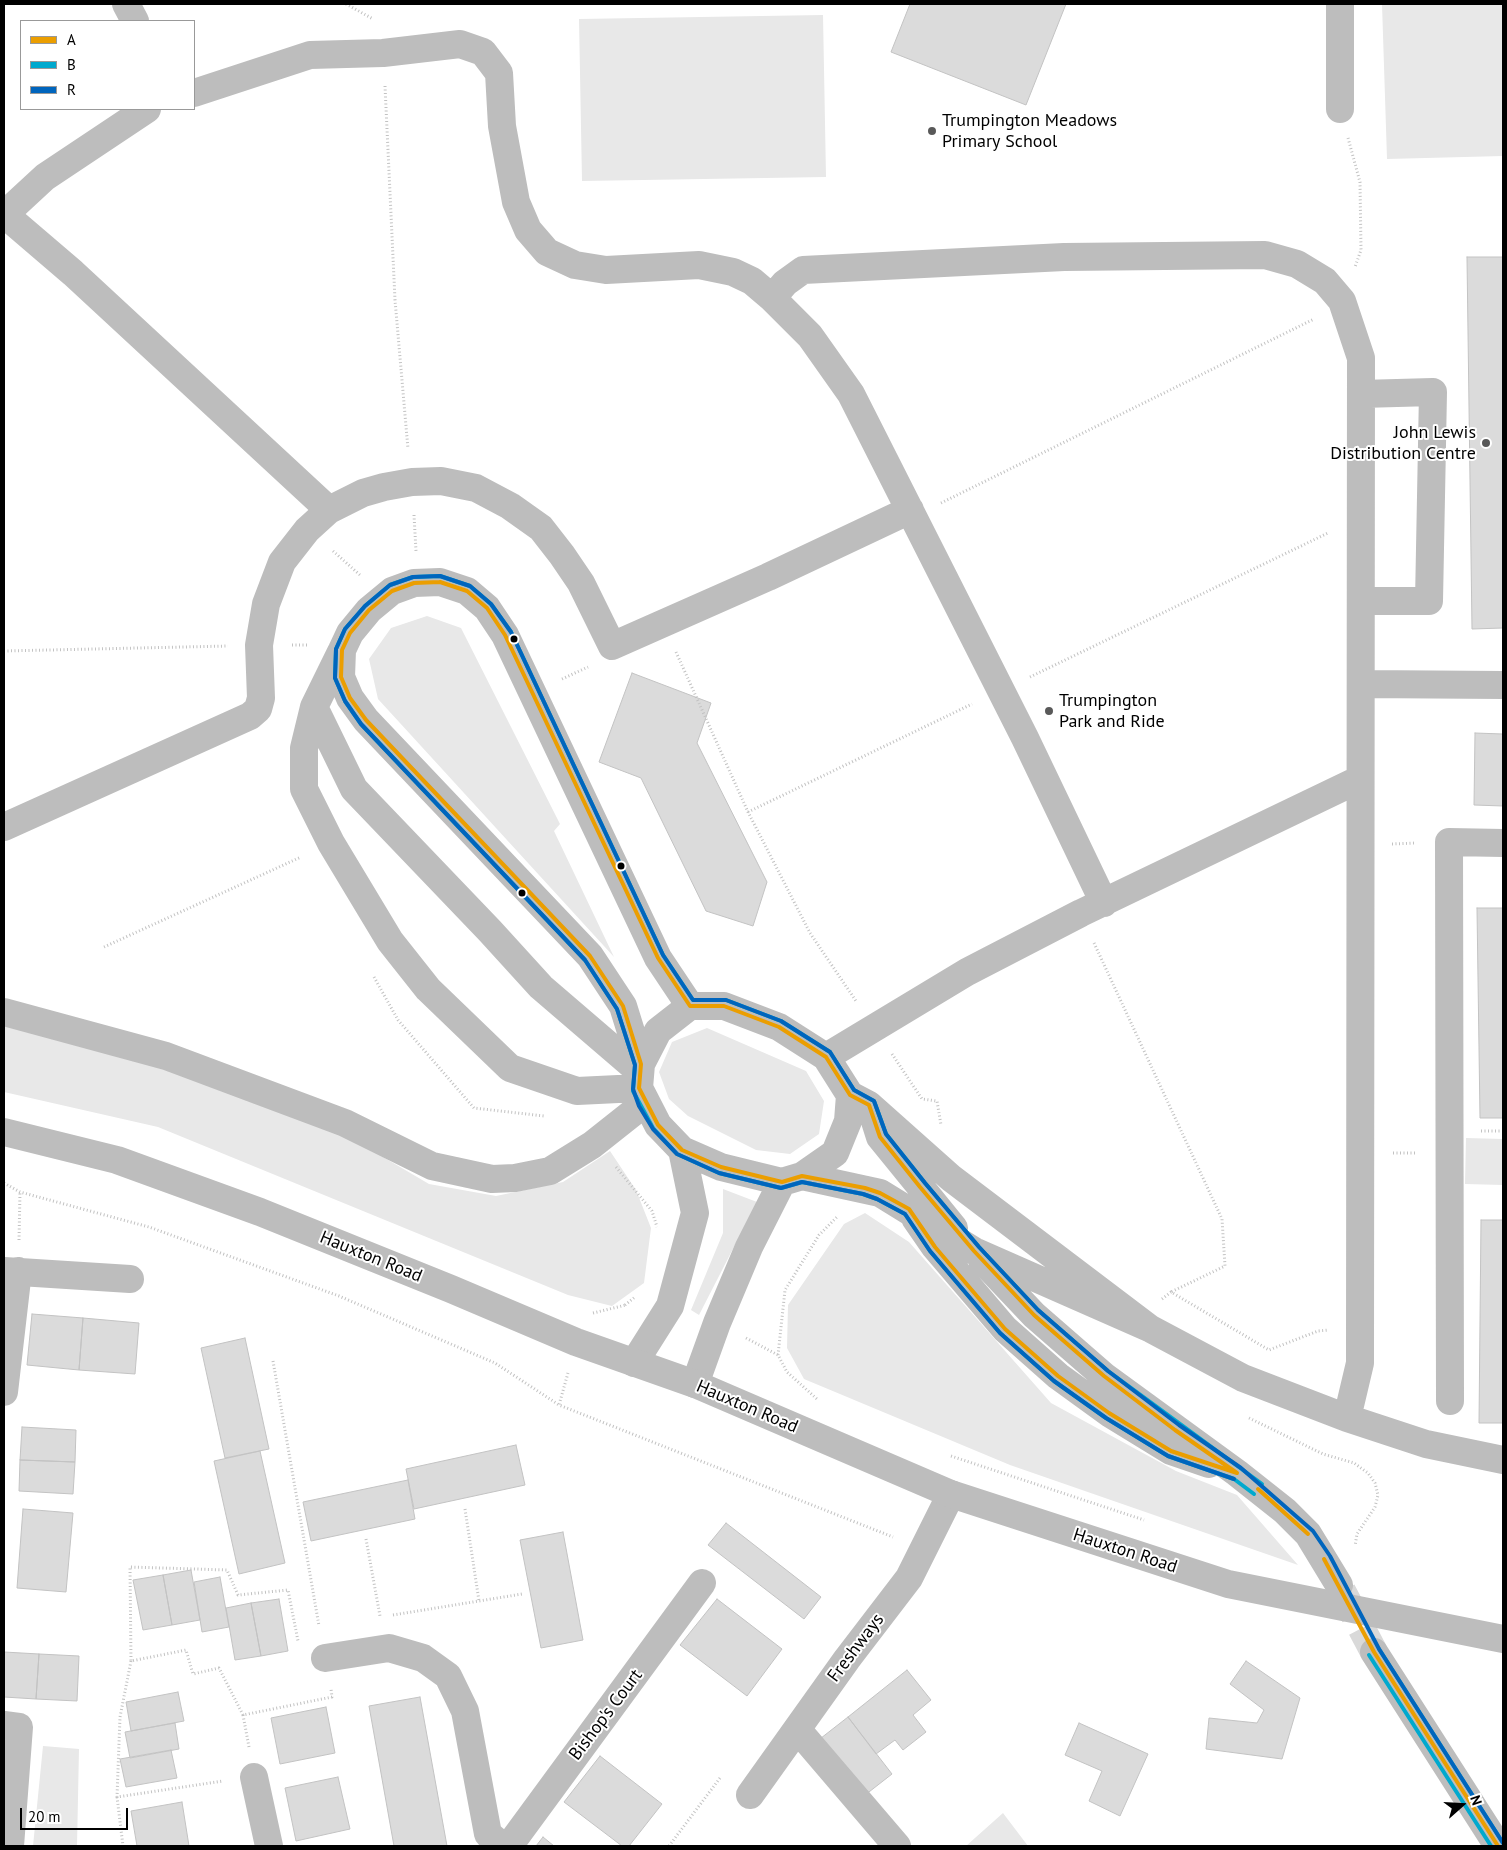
<!DOCTYPE html>
<style>
body{margin:0}
#map{position:relative;width:1507px;height:1850px;overflow:hidden;background:#fff;font-family:"PT Sans",sans-serif}
canvas{display:block}
.frame{position:absolute;inset:0;border:5px solid #000;pointer-events:none}
.legend{position:absolute;left:20px;top:20px;width:175px;height:90px;box-sizing:border-box;background:#fff;border:1px solid #999;margin:0;padding:6px 9px;list-style:none;font-size:15px;color:#000}
.legend li{display:flex;align-items:center;gap:10px;height:25px}
.legend b{width:25px;border:1px solid #999}
.north{position:absolute;left:1437px;top:1780px;width:50px;height:50px;-webkit-text-stroke:4px #fff;paint-order:stroke;rotate:71deg;font-size:14px;font-weight:700;line-height:20px;text-align:center;color:#000}
.north::after{content:'';display:block;margin:auto;width:18px;height:22px;background:#000;clip-path:polygon(50% 0,100% 100%,50% 72%,0 100%)}
.scale{position:absolute;left:20px;top:1808px;width:108px;height:22px;box-sizing:border-box;border:2px solid #000;border-top:0;padding-left:6px;font-size:15px;line-height:18px;white-space:nowrap;color:#000;-webkit-text-stroke:4px #fff;paint-order:stroke}
</style>
<div id="map">
<canvas width="1507" height="1850"></canvas>
<div class="frame"></div>
<ul class="legend">
<li><b style="height:6px;background:#eb9e00"></b>A</li>
<li><b style="height:6px;background:#00a9ce"></b>B</li>
<li><b style="height:6px;background:#0065bd"></b>R</li>
</ul>
<div class="north">N</div>
<div class="scale">20 m</div>
</div>
<script>
const g = document.querySelector('canvas').getContext('2d');
g.lineJoin = 'round';
function paint(path, color) {
  g.fillStyle = color;
  g.fill(path, 'evenodd');
}
function poly(rows) {
  const path = new Path2D();
  for (const r of rows) {
    path.moveTo(r[0], r[1]);
    for (let i = 2; i < r.length; i += 2) path.lineTo(r[i], r[i + 1]);
  }
  return path;
}
function strokePath(path, color, width, dash) {
  g.strokeStyle = color;
  g.lineWidth = width;
  g.lineCap = dash ? 'butt' : 'round';
  g.setLineDash(dash || []);
  g.stroke(path);
}
function label(font, color, halo, rows, align = 'center') {
  g.font = font + ' "PT Sans",sans-serif';
  g.lineWidth = 4;
  g.setLineDash([]);
  g.textBaseline = 'middle';
  g.strokeStyle = halo;
  g.fillStyle = color;
  for (const [text, x, y, turn = 0] of rows) {
    g.save();
    g.translate(x, y);
    g.rotate((+turn || 0) * Math.PI / 180);
    g.textAlign = isNaN(turn) ? turn : align;
    if (halo) g.strokeText(text, 0, 0);
    g.fillText(text, 0, 0);
    g.restore();
  }
}
paint(poly([
 [1382,4,1503,4,1503,156,1387,159],
 [823,15,826,177,582,181,579,19],
 [427,616,461,628,560,824,554,831,614,957,378,699,369,659,391,628],
 [4,1026,164,1068,344,1134,429,1184,496,1196,563,1182,610,1151,636,1190,651,1228,644,1283,612,1306,568,1295,158,1127,4,1092],
 [707,1028,806,1071,824,1101,819,1134,790,1154,756,1150,688,1116,669,1099,659,1072,672,1042],
 [1466,1138,1503,1139,1503,1185,1465,1184],
 [723,1189,757,1202,699,1315,691,1310,723,1233],
 [865,1213,909,1242,1051,1403,1176,1471,1237,1495,1298,1565,1010,1465,804,1379,787,1348,788,1305,844,1224],
 [43,1746,79,1749,77,1846,33,1846],
 [1003,1813,1028,1846,966,1846]
]), '#e8e8e8');
const building = poly([
 [910,4,1066,4,1026,105,891,52,910,4],
 [1467,257,1503,257,1503,628,1472,629,1467,257],
 [632,673,711,703,697,743,767,882,753,926,706,911,641,778,599,762,632,673],
 [1475,733,1503,734,1503,806,1474,805,1475,733],
 [1477,908,1503,908,1503,1118,1480,1118,1477,908],
 [1481,1220,1503,1220,1503,1423,1479,1423,1481,1220],
 [32,1314,83,1318,79,1370,27,1365,32,1314],
 [83,1318,139,1323,135,1374,79,1370,83,1318],
 [245,1338,269,1449,225,1458,201,1348,245,1338],
 [22,1427,76,1430,75,1462,20,1460,22,1427],
 [516,1445,525,1485,414,1509,406,1469,516,1445],
 [260,1451,285,1563,239,1574,214,1461,260,1451],
 [20,1460,75,1462,73,1494,19,1491,20,1460],
 [408,1480,415,1519,311,1541,303,1502,408,1480],
 [23,1509,73,1513,66,1592,17,1588,23,1509],
 [726,1523,821,1597,804,1619,708,1545,726,1523],
 [563,1532,583,1640,541,1648,520,1540,563,1532],
 [191,1570,200,1620,172,1625,163,1575,191,1570],
 [163,1575,172,1625,143,1630,133,1580,163,1575],
 [220,1577,229,1627,202,1632,194,1582,220,1577],
 [279,1599,288,1651,261,1656,251,1603,279,1599],
 [717,1599,782,1649,747,1696,680,1645,717,1599],
 [251,1603,261,1656,235,1660,226,1608,251,1603],
 [4,1652,39,1654,36,1699,4,1697,4,1652],
 [39,1654,79,1656,77,1701,36,1699,39,1654],
 [1246,1661,1300,1698,1282,1759,1206,1749,1209,1718,1257,1723,1264,1710,1230,1684,1246,1661],
 [907,1670,931,1700,913,1715,926,1732,903,1750,895,1740,876,1754,848,1717,907,1670],
 [178,1692,184,1721,131,1731,126,1702,178,1692],
 [420,1697,447,1846,394,1846,369,1706,420,1697],
 [326,1707,335,1753,280,1764,271,1718,326,1707],
 [848,1717,892,1774,851,1806,807,1749,848,1717],
 [175,1723,179,1749,130,1758,125,1732,175,1723],
 [1079,1723,1148,1754,1120,1816,1089,1801,1102,1771,1065,1755,1079,1723],
 [171,1750,177,1778,126,1787,120,1759,171,1750],
 [600,1756,662,1804,629,1846,622,1846,564,1802,600,1756],
 [338,1777,350,1829,296,1841,285,1788,338,1777],
 [182,1802,189,1846,137,1846,131,1811,182,1802],
 [543,1837,554,1846,536,1846,543,1837]
]);
paint(building, '#dbdbdb');
strokePath(building, '#c3c3c3', 1);
strokePath(poly([
 [1342,1591,1374,1652]
]), '#d9d9d9', 28, [28, 14]);
strokePath(poly([
 [346,4,373,19],
 [385,86,395,300,408,449],
 [1348,138,1360,182,1361,250,1355,267],
 [941,503,1314,319],
 [414,515,416,551],
 [333,551,360,575],
 [292,645,308,645],
 [4,651,228,646],
 [676,652,748,812,810,933,856,1001],
 [1030,677,1328,533],
 [562,679,588,667],
 [748,812,972,704],
 [1392,844,1416,843],
 [1094,943,1222,1219,1225,1266,1171,1292],
 [104,947,301,857],
 [374,977,398,1020,474,1108,544,1116],
 [892,1054,922,1099,937,1101,941,1125],
 [1481,1131,1503,1131],
 [1393,1153,1417,1153],
 [616,1167,652,1211,657,1227],
 [4,1183,20,1192,149,1227,339,1296,495,1363,559,1405],
 [19,1240,20,1192],
 [1162,1299,1171,1292,1269,1350,1318,1331,1329,1330],
 [625,1305,635,1297],
 [593,1313,626,1305],
 [746,1338,778,1355,787,1372,817,1399],
 [778,1355,785,1290,819,1235,838,1216],
 [273,1361,319,1626],
 [568,1373,559,1405,893,1537],
 [1249,1418,1323,1454,1354,1463,1368,1473,1375,1483,1378,1495,1375,1507,1357,1534,1355,1546],
 [951,1456,1144,1520],
 [465,1509,479,1601],
 [366,1539,380,1616],
 [393,1615,522,1594],
 [131,1661,120,1717,117,1797,223,1781],
 [243,1715,219,1668,193,1674,186,1650,131,1661,130,1567,227,1570,238,1595,288,1590,298,1641],
 [249,1747,243,1715,332,1697,331,1689],
 [117,1797,123,1846],
 [669,1846,720,1778]
]), '#c2c2c2', 3, [1, 2.5]);
strokePath(poly([
 [126,4,135,21],
 [1340,4,1340,109],
 [194,93,310,55,383,53,460,44,483,52,499,73,502,126,516,202,528,230,547,252,575,265,606,270,699,265,733,272,752,281,772,298,810,336,851,394,1025,738,1104,903],
 [4,214,73,273,329,510],
 [4,215,45,177,147,109],
 [772,298,785,283,803,270,1064,257,1265,255,1297,264,1325,281,1342,301,1361,358,1360,1363,1347,1418],
 [1361,601,1429,601,1433,392,1361,394],
 [341,652,314,707,354,789,490,931,541,987,640,1072],
 [1361,684,1503,685],
 [314,707,304,748,304,789,331,843,390,941,428,989,510,1068,577,1091,639,1088],
 [4,827,250,716,258,709,261,698,259,645,266,604,282,562,307,530,329,510,363,493,384,487,412,482,441,481,476,488,510,506,541,528,562,555,581,583,612,646,768,577,910,510],
 [4,1012,166,1056,345,1123,432,1166,492,1179,515,1178,550,1171,592,1145,645,1103],
 [826,1057,967,972,1081,913,1360,779],
 [641,1064,623,1006,590,956,366,720,350,698,341,677,342,650,350,633,369,610,392,591,414,583,440,582,467,591,487,608,505,635,658,958,690,1006],
 [850,1095,848,1121,835,1153,802,1176,782,1182,721,1167,682,1150,658,1125,639,1088,641,1064,658,1031,690,1006,724,1006,779,1027,826,1057,850,1095,869,1105,951,1178,1149,1328],
 [874,1118,880,1137,954,1228],
 [802,1176,880,1193,974,1251,1149,1328,1243,1378,1347,1418,1426,1444,1503,1460],
 [915,1218,935,1247,1005,1329,1058,1376,1109,1413,1171,1451,1209,1464],
 [982,1260,1034,1315,1104,1376,1237,1473,1285,1511,1308,1534,1339,1585],
 [4,1271,130,1279],
 [634,1363,670,1306,695,1213,682,1150],
 [695,1384,717,1323,749,1247,782,1182],
 [4,1392,18,1271],
 [1450,1401,1449,842,1503,843],
 [1374,1652,1498,1846],
 [325,1658,389,1648,423,1658,448,1676,465,1711,488,1834,502,1846],
 [4,1725,19,1727,10,1846],
 [797,1729,897,1846],
 [254,1777,269,1846],
 [750,1795,847,1659,909,1578,951,1494],
 [509,1846,702,1583]
]), '#bdbdbd', 28);
strokePath(poly([
 [4,1132,117,1160,260,1212,451,1289,576,1342,695,1384,951,1494,1228,1584,1503,1639]
]), '#bdbdbd', 28);
strokePath(poly([
 [440,582,467,591,487,608,505,635,658,958,690,1006,724,1006,779,1027,826,1057,850,1095,869,1105,880,1137,920,1187,974,1251,1034,1315,1104,1376,1175,1430,1237,1473,1171,1451,1109,1413,1058,1376,1005,1329,935,1247,909,1209,880,1193,865,1188,802,1176,782,1182,721,1167,682,1150,658,1125,639,1088,641,1064,623,1006,590,956,366,720,350,698,341,677,342,650,350,633,369,610,392,591,414,583,440,582],
 [1258,1489,1308,1534],
 [1258,1489,1308,1534],
 [1324,1559,1374,1652],
 [1324,1559,1374,1652],
 [1374,1652,1498,1846]
]), '#eb9e00', 4);
strokePath(poly([
 [1254,1494,1234,1479,1168,1456,1106,1418,1054,1381,1000,1333,930,1251,905,1214,877,1199,863,1194,802,1182,781,1188,719,1173,677,1154,653,1128,633,1091,635,1065,617,1009,585,960,361,724,345,701,335,678,336,649,345,629,365,606,390,585,413,577,440,576,470,586,491,604,511,632,663,955,693,1000,726,1000,781,1021,830,1052,854,1090,874,1101,886,1134,925,1183,979,1247,1038,1310,1108,1371,1262,1484],
 [1379,1649,1503,1843],
 [1369,1655,1491,1846]
]), '#00a9ce', 4);
strokePath(poly([
 [1241,1468,1313,1531,1330,1556,1379,1649,1503,1843],
 [1234,1479,1168,1456,1106,1418,1054,1381,1000,1333,930,1251,905,1214,877,1199,863,1194,802,1182,781,1188,719,1173,677,1154,653,1129,639,1106,633,1089,635,1065,617,1009,585,960,361,724,345,701,335,678,336,649,345,629,365,606,390,585,413,577,440,576,470,586,491,604,511,632,663,955,693,1000,726,1000,781,1021,830,1052,854,1090,874,1101,886,1134,925,1183,979,1247,1038,1310,1108,1371,1179,1425,1241,1468]
]), '#0065bd', 4);
for (const [x, y, r, color] of [
 [932,131,5,"#595959"],
 [1486,443,5,"#595959"],
 [514,639,4.5,"#000"],
 [1049,711,5,"#595959"],
 [621,866,4.5,"#000"],
 [522,893,4.5,"#000"]
]) {
  const dot = new Path2D();
  dot.arc(x, y, r, 0, 2 * Math.PI);
  g.fillStyle = color;
  g.fill(dot);
  strokePath(dot, '#fff', 2);
}
label('18px', '#000', '#fff', [
 ["Trumpington Meadows",942,121],
 ["Primary School",942,142],
 ["John Lewis",1476,433,"right"],
 ["Distribution Centre",1476,454,"right"],
 ["Trumpington",1059,701],
 ["Park and Ride",1059,722]
], 'left');
label('18px', '#000', '#fff', [
 ["Hauxton Road",371,1257,22],
 ["Hauxton Road",747,1407,23],
 ["Hauxton Road",1125,1551,18],
 ["Freshways",856,1648,-53],
 ["Bishop's Court",606,1715,-53]
]);
</script>
